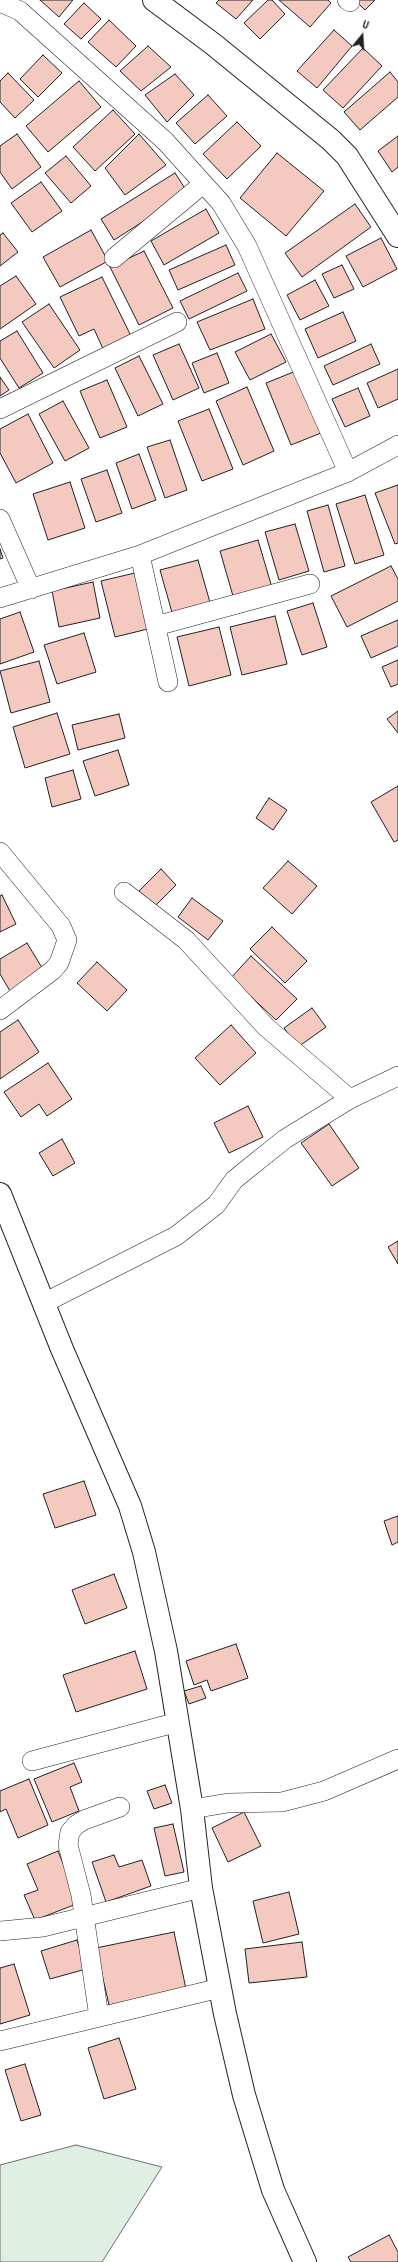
<!DOCTYPE html>
<style>
body{margin:0}
#map{position:relative;width:398px;height:2262px;overflow:hidden;background:#fff;font-family:"PT Sans Narrow",sans-serif}
canvas{display:block}
.north{position:absolute;left:342px;top:16px;width:40px;height:40px;-webkit-text-stroke:3px #fff;paint-order:stroke;rotate:18deg;font-size:11px;font-weight:700;line-height:16px;text-align:center;color:#222}
.north::after{content:'';display:block;margin:auto;width:14px;height:18px;background:#222;clip-path:polygon(50% 0,100% 100%,50% 72%,0 100%)}
</style>
<div id="map">
<canvas width="398" height="2262"></canvas>
<div class="north">U</div>
</div>
<script>
const g = document.querySelector('canvas').getContext('2d');
g.lineJoin = 'round';
function paint(path, color) {
  g.fillStyle = color;
  g.fill(path, 'evenodd');
}
function poly(rows) {
  const path = new Path2D();
  for (const r of rows) {
    path.moveTo(r[0], r[1]);
    for (let i = 2; i < r.length; i += 2) path.lineTo(r[i], r[i + 1]);
  }
  return path;
}
function strokePath(path, color, width, dash) {
  g.strokeStyle = color;
  g.lineWidth = width;
  g.lineCap = dash ? 'butt' : 'round';
  g.setLineDash(dash || []);
  g.stroke(path);
}
const green = poly([
 [76,2145,162,2167,102,2262,0,2262,0,2165,76,2145]
]);
paint(green, '#e0efe3');
strokePath(green, '#6f6f6f', 1);
const building = poly([
 [40,0,73,0,59,17,40,0],
 [219,0,253,0,236,19,216,3,219,0],
 [268,0,272,0,285,14,260,39,244,23,268,0],
 [279,0,328,0,331,3,310,27,279,0],
 [355,0,375,0,365,10,355,0],
 [84,3,101,19,81,39,64,24,84,3],
 [109,20,136,46,116,67,88,42,109,20],
 [334,30,352,46,317,88,297,71,334,30],
 [148,46,171,67,141,91,120,71,148,46],
 [363,48,382,66,343,108,323,90,363,48],
 [43,55,62,73,38,97,20,79,43,55],
 [390,72,398,82,398,97,360,130,344,112,390,72],
 [8,73,34,100,15,118,0,102,0,81,8,73],
 [175,74,194,95,167,122,145,95,175,74],
 [79,81,101,107,48,152,26,126,79,81],
 [208,95,227,116,195,144,176,123,208,95],
 [113,110,135,134,95,171,73,147,113,110],
 [237,122,261,146,227,179,203,154,237,122],
 [17,134,41,167,12,189,0,172,0,146,17,134],
 [139,134,166,165,125,195,105,168,139,134],
 [398,136,398,167,392,172,378,151,398,136],
 [277,153,324,191,286,236,240,198,277,153],
 [66,156,91,186,71,203,45,173,66,156],
 [175,173,188,193,114,240,101,219,175,173],
 [41,182,62,211,32,232,11,203,41,182],
 [355,204,371,227,302,277,285,253,355,204],
 [206,209,219,233,164,265,151,241,206,209],
 [91,230,108,261,60,287,43,257,91,230],
 [3,233,18,252,0,266,0,235,3,233],
 [381,238,397,269,363,287,346,256,381,238],
 [226,245,235,265,178,290,169,270,226,245],
 [144,251,173,308,139,325,110,267,144,251],
 [342,265,354,289,334,298,322,274,342,265],
 [238,273,247,291,189,319,180,301,238,273],
 [16,276,36,304,0,329,0,286,16,276],
 [102,277,132,338,104,351,94,329,79,336,60,297,102,277],
 [315,280,329,306,300,320,287,295,315,280],
 [253,299,265,329,210,350,197,322,253,299],
 [49,304,80,350,54,368,22,322,49,304],
 [343,312,356,341,318,358,305,329,343,312],
 [17,331,43,373,19,388,0,358,0,341,17,331],
 [271,334,286,362,250,380,235,352,271,334],
 [179,344,199,388,173,400,153,355,179,344],
 [371,344,380,364,333,385,324,366,371,344],
 [217,353,229,383,204,393,192,363,217,353],
 [139,356,163,404,138,416,115,368,139,356],
 [398,369,398,399,378,408,367,383,398,369],
 [296,371,321,433,291,445,266,383,296,371],
 [0,377,9,390,0,396,0,377],
 [107,380,127,427,100,438,80,391,107,380],
 [247,387,274,451,243,465,216,401,247,387],
 [358,388,370,416,345,427,332,399,358,388],
 [63,401,89,448,65,461,39,414,63,401],
 [209,409,233,469,202,481,178,421,209,409],
 [28,414,53,463,16,483,0,453,0,429,28,414],
 [170,440,187,490,165,498,147,447,170,440],
 [139,454,156,500,132,509,116,463,139,454],
 [107,470,122,513,96,522,81,479,107,470],
 [70,482,85,528,48,540,33,494,70,482],
 [398,485,398,543,395,544,375,493,398,485],
 [365,495,384,555,355,564,336,504,365,495],
 [328,505,345,566,324,572,307,511,328,505],
 [295,524,309,571,279,580,265,532,295,524],
 [258,540,273,591,235,603,220,551,258,540],
 [0,549,3,558,0,559,0,549],
 [198,560,211,606,173,616,160,570,198,560],
 [391,566,398,579,398,601,347,627,331,596,391,566],
 [139,572,152,628,115,637,101,581,139,572],
 [93,582,100,618,59,627,52,591,93,582],
 [313,603,327,647,302,655,287,611,313,603],
 [20,612,34,652,0,664,0,619,20,612],
 [275,616,287,664,242,675,230,627,275,616],
 [398,620,398,646,371,658,361,636,398,620],
 [219,627,231,675,189,686,177,637,219,627],
 [84,633,96,672,57,684,44,645,84,633],
 [398,660,398,684,391,687,382,667,398,660],
 [39,661,50,702,11,713,0,671,39,661],
 [398,711,398,733,387,719,398,711],
 [57,713,70,754,25,768,13,727,57,713],
 [119,714,125,738,78,750,72,725,119,714],
 [118,750,129,785,95,796,83,761,118,750],
 [73,770,81,799,52,807,45,778,73,770],
 [398,786,398,840,394,842,371,802,398,786],
 [269,798,287,810,273,830,256,818,269,798],
 [288,861,317,886,292,914,263,888,288,861],
 [161,869,176,885,155,906,139,891,161,869],
 [2,895,16,924,0,932,0,896,2,895],
 [192,898,223,921,208,940,178,917,192,898],
 [272,927,307,961,285,983,250,949,272,927],
 [27,943,44,971,10,991,0,974,0,959,27,943],
 [251,956,297,999,276,1020,231,978,251,956],
 [97,962,127,990,107,1011,77,983,97,962],
 [312,1008,326,1027,298,1047,284,1028,312,1008],
 [18,1020,39,1052,0,1079,0,1032,18,1020],
 [231,1025,256,1053,220,1085,195,1058,231,1025],
 [48,1063,72,1099,47,1116,39,1104,21,1117,4,1092,48,1063],
 [248,1106,263,1137,229,1153,214,1123,248,1106],
 [329,1124,359,1168,332,1186,301,1143,329,1124],
 [62,1139,75,1163,53,1176,39,1153,62,1139],
 [398,1241,398,1264,388,1247,398,1241],
 [84,1481,96,1515,55,1528,43,1494,84,1481],
 [398,1516,398,1542,392,1545,384,1521,398,1516],
 [114,1574,127,1608,85,1624,72,1590,114,1574],
 [236,1644,248,1678,211,1691,207,1680,194,1685,186,1661,236,1644],
 [135,1651,147,1689,76,1712,63,1675,135,1651],
 [201,1686,206,1698,189,1704,184,1691,201,1686],
 [74,1763,82,1782,70,1787,79,1811,52,1822,34,1779,74,1763],
 [29,1779,48,1825,18,1838,6,1809,0,1812,0,1791,29,1779],
 [165,1785,172,1803,154,1809,147,1791,165,1785],
 [244,1812,261,1846,228,1862,212,1828,244,1812],
 [173,1824,184,1872,165,1876,154,1828,173,1824],
 [58,1851,79,1903,35,1920,24,1895,38,1890,27,1864,58,1851],
 [114,1855,119,1867,142,1860,151,1886,106,1902,92,1862,114,1855],
 [289,1892,299,1934,263,1943,253,1901,289,1892],
 [174,1932,186,1989,109,2005,96,1948,174,1932],
 [77,1940,86,1969,50,1979,41,1951,77,1940],
 [302,1942,307,1977,249,1983,245,1949,302,1942],
 [14,1964,30,2015,0,2024,0,1968,14,1964],
 [119,2038,136,2089,104,2099,88,2048,119,2038],
 [25,2064,41,2115,21,2121,5,2070,25,2064],
 [389,2235,398,2252,398,2262,351,2262,348,2257,389,2235]
]);
paint(building, '#f3c9c0');
strokePath(building, '#222', 1);
const street = poly([
 [347,0,350,2],
 [0,2,20,11,165,141,221,203,247,246,348,472],
 [114,258,203,184],
 [0,409,177,322],
 [0,519,31,589],
 [140,555,168,682],
 [0,598,140,555,348,472,398,445],
 [156,626,310,584],
 [0,852,61,926,67,940,59,963,53,970,0,1010],
 [124,892,186,940,266,1027,350,1099],
 [44,1303,176,1236,216,1205,234,1180,245,1171,285,1139,350,1099,398,1076],
 [32,1761,178,1722],
 [192,1809,228,1803,282,1802,324,1791,398,1759],
 [0,1931,43,1927,201,1888],
 [99,2017,81,1895,68,1845,70,1832,76,1825,84,1820,120,1807],
 [0,2041,220,1988]
]);
const secondary = poly([
 [0,1194,62,1349,130,1506,144,1552,166,1651,192,1809,201,1888,225,2014,244,2095,273,2190,305,2262]
]);
const highway = poly([
 [154,0,213,44,331,140,347,156,398,236]
]);
strokePath(street, '#222', 20);
strokePath(secondary, '#222', 24);
strokePath(highway, '#222', 24);
strokePath(street, '#fff', 19);
strokePath(secondary, '#fff', 22);
strokePath(highway, '#fff', 22);
</script>
